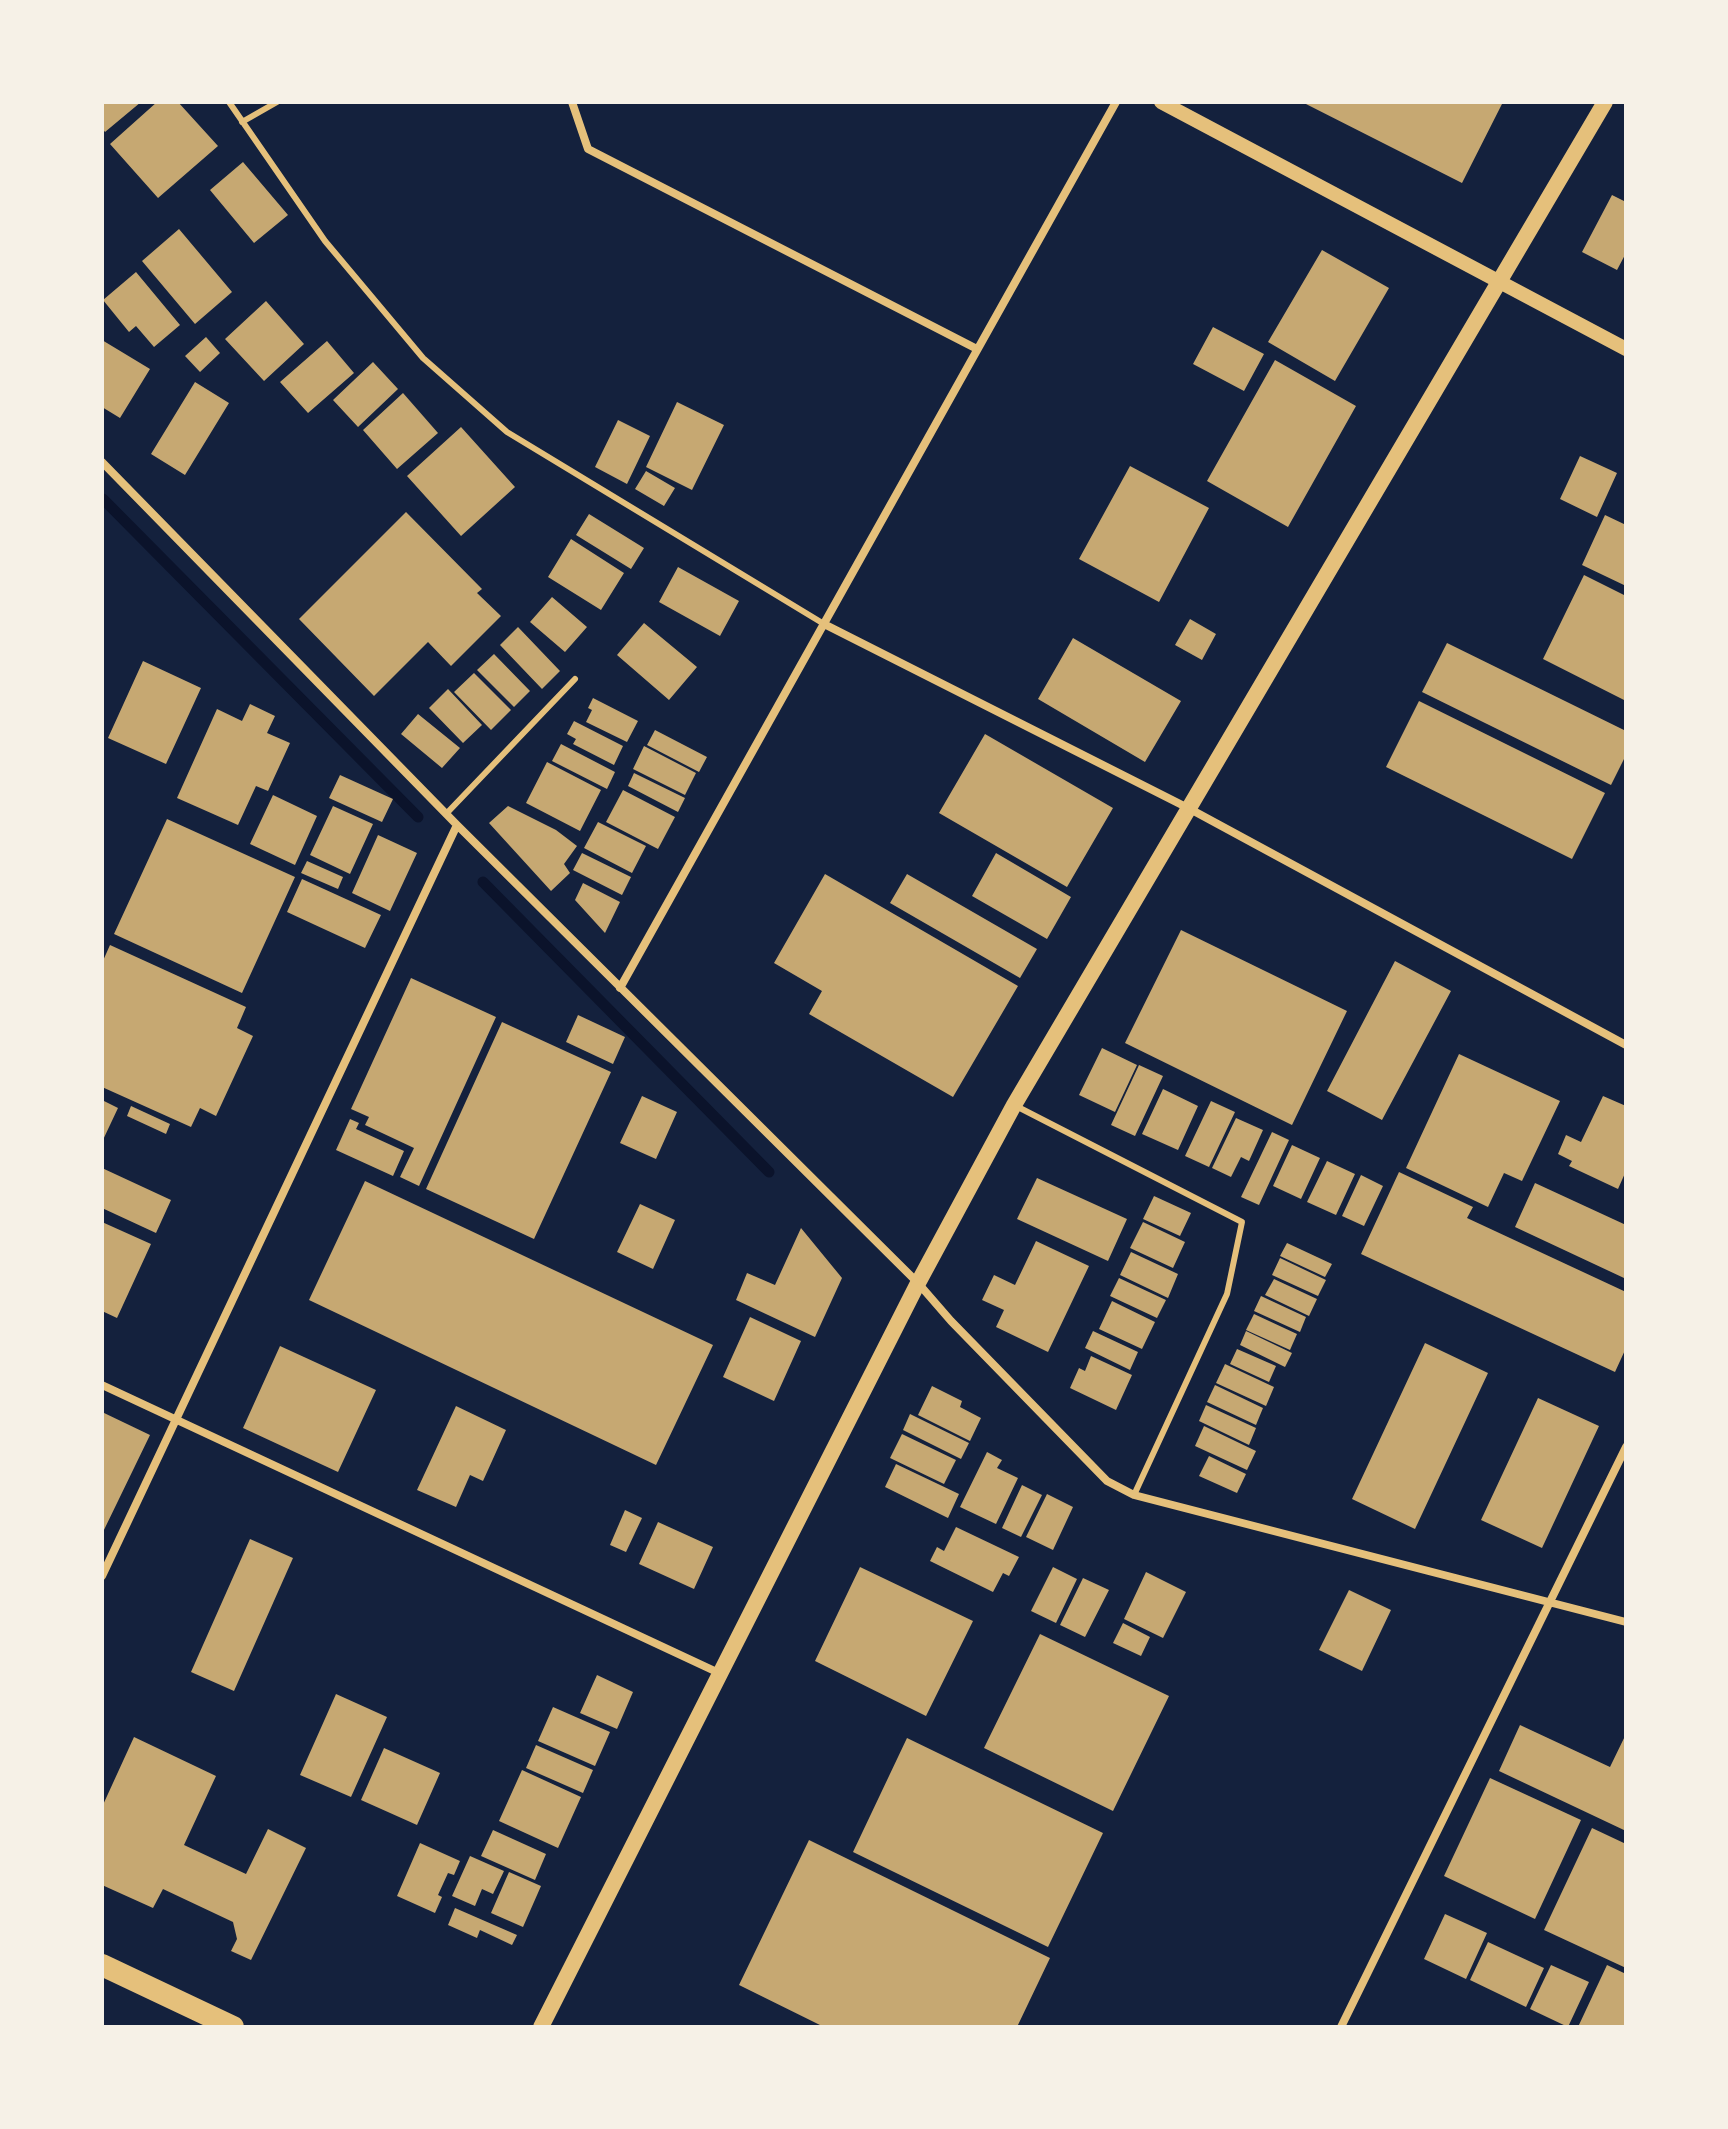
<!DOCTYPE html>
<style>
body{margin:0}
#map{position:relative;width:1728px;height:2129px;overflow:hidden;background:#14213d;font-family:Helvetica,sans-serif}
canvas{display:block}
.frame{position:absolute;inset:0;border:104px solid #f6f1e7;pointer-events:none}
</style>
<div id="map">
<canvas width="1728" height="2129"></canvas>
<div class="frame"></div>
</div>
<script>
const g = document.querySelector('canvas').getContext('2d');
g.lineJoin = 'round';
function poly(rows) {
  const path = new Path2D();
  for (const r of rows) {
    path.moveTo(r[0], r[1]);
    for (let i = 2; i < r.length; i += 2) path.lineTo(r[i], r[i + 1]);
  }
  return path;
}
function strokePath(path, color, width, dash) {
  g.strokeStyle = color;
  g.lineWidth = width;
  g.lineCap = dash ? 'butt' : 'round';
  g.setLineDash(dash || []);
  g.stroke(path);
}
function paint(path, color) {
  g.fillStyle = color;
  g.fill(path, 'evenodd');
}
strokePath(poly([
 [103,499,418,817],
 [483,882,769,1172]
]), '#0b132b', 11);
paint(poly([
 [102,102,141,102,105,132,102,128],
 [157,102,178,102,218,146,158,198,110,144],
 [1302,102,1503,102,1462,183],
 [243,162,288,215,254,243,210,190],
 [1612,195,1626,202,1626,253,1617,270,1582,252],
 [179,229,232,292,195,324,142,261],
 [1322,250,1389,288,1335,381,1268,342],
 [136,272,180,325,154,347,136,326,129,332,103,300],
 [266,301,304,344,264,381,225,339],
 [1213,327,1264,354,1244,391,1193,364],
 [206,337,220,353,200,372,185,356],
 [102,340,150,369,120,418,102,407],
 [327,341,354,373,308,413,280,382],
 [1275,360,1356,406,1288,527,1207,481],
 [373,362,398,389,358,427,333,400],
 [195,382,229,403,185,475,151,454],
 [403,393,438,433,397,469,363,430],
 [677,402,724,425,692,490,646,467],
 [618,420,650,436,627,484,595,467],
 [461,427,515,487,461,536,407,476],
 [1580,456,1617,473,1597,517,1560,499],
 [1130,466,1209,508,1159,602,1079,559],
 [646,471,675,488,664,506,635,489],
 [406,512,482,589,477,593,501,616,451,666,428,642,374,696,299,619],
 [589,514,644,548,631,569,576,535],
 [1605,515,1626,525,1626,586,1582,565],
 [571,539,624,573,601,610,548,577],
 [678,567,739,601,720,636,659,602],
 [1584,575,1626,596,1626,701,1543,659],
 [552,597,587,627,565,652,530,622],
 [1190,619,1216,634,1202,660,1175,645],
 [644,623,697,667,669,700,617,655],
 [518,627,560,671,542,689,500,645],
 [1073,638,1181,701,1145,762,1038,699],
 [1447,643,1626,731,1626,755,1611,785,1422,692],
 [494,654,530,691,514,707,477,670],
 [143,661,201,688,166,764,108,738],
 [474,673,511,710,491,730,454,692],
 [448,689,482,725,463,743,429,708],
 [593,698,638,721,627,742,586,722,592,710,588,708],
 [1419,701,1605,793,1572,859,1386,767],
 [250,704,275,716,267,733,290,743,268,791,256,786,238,825,177,798,217,709,242,721],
 [418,714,460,748,442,768,401,734],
 [574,721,623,746,614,765,573,744,576,739,567,734],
 [655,730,707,757,699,772,647,745],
 [985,734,1113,808,1067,887,939,813],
 [561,744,615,772,607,789,552,761],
 [644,746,696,773,685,795,633,769],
 [547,762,601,790,580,831,526,803],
 [634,773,685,798,678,812,628,786],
 [340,775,393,799,382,822,329,798],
 [623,790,675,817,658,849,606,822],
 [273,795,317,816,295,865,250,844],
 [333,806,373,824,350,874,310,855],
 [508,806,556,830,577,846,564,864,570,873,551,891,489,823],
 [167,819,295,877,242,993,114,934],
 [598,822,646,846,632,873,584,848],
 [378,835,417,853,390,911,352,893],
 [582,853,631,877,622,895,573,870],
 [996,853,1071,897,1047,939,972,896],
 [307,861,343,877,338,889,301,873],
 [825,874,1018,986,953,1097,809,1014,822,991,774,963],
 [907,874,1037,949,1020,978,890,903],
 [302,879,381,915,365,948,287,912],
 [583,883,620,902,605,933,575,900],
 [1181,930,1347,1011,1292,1125,1125,1043],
 [110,945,246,1007,237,1028,253,1036,216,1116,200,1108,191,1127,102,1087,102,963],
 [1395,961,1451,991,1382,1120,1327,1091],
 [411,978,496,1017,419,1186,400,1177,414,1148,365,1125,369,1117,351,1109],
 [578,1015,625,1037,613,1064,566,1042],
 [502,1022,611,1072,534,1239,426,1189],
 [1102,1048,1137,1065,1115,1112,1079,1095],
 [1459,1054,1560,1101,1522,1181,1504,1173,1488,1207,1406,1168],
 [1139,1065,1163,1076,1135,1136,1111,1125],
 [1163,1089,1198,1106,1178,1150,1142,1134],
 [642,1096,677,1112,656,1159,620,1143],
 [1603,1096,1626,1106,1626,1171,1618,1189,1569,1166,1572,1161,1558,1154,1566,1135,1581,1142],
 [102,1100,118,1108,102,1142],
 [1211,1101,1235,1112,1209,1167,1185,1156],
 [131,1106,170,1124,166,1134,127,1116],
 [1236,1118,1263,1130,1249,1161,1241,1157,1231,1177,1212,1168],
 [350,1119,359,1123,356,1129,404,1151,393,1176,336,1150],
 [1272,1132,1289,1140,1259,1205,1241,1197],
 [1292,1145,1320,1158,1301,1199,1273,1186],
 [1327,1161,1355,1174,1336,1215,1307,1202],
 [102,1168,171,1200,156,1233,102,1208],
 [1399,1172,1473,1207,1467,1218,1626,1292,1626,1348,1615,1372,1361,1254],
 [1361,1175,1383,1186,1364,1226,1342,1216],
 [1037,1178,1127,1219,1108,1261,1017,1219],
 [365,1181,713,1345,656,1465,309,1300],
 [1535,1183,1626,1225,1624,1278,1515,1227],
 [1154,1196,1191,1213,1180,1236,1143,1219],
 [640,1204,675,1220,653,1269,617,1252],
 [102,1222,151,1244,117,1318,102,1311],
 [1143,1222,1185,1242,1173,1268,1130,1248],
 [801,1228,842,1278,815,1337,736,1300,747,1273,775,1285],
 [1036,1241,1089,1266,1048,1352,996,1327,1004,1310,982,1300,994,1275,1015,1285],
 [1287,1243,1332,1264,1325,1277,1280,1256],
 [1131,1252,1178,1274,1168,1298,1120,1275],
 [1280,1258,1326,1280,1318,1296,1272,1275],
 [1119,1278,1166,1300,1157,1318,1110,1296],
 [1274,1279,1317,1299,1309,1316,1265,1295],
 [1261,1296,1306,1317,1300,1332,1254,1311],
 [1112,1301,1155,1322,1142,1349,1099,1329],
 [1254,1314,1297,1334,1290,1350,1246,1330],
 [750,1317,801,1341,774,1401,723,1377],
 [1093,1331,1138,1352,1130,1370,1085,1348],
 [1246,1331,1292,1353,1285,1367,1240,1345],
 [1425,1343,1488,1373,1415,1529,1352,1499],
 [280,1346,376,1390,338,1472,243,1428],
 [1237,1349,1276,1366,1269,1382,1230,1364],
 [1091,1356,1132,1375,1116,1410,1070,1388,1079,1368,1085,1371],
 [1225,1364,1274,1387,1266,1406,1216,1383],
 [1215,1385,1263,1408,1256,1425,1207,1402],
 [932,1386,962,1401,960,1407,981,1418,970,1441,918,1415],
 [1538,1398,1599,1426,1542,1548,1481,1520],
 [1206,1405,1256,1428,1249,1445,1199,1421],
 [456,1406,506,1430,483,1481,470,1475,456,1507,417,1490],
 [102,1412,150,1435,102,1534],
 [910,1414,969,1443,961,1459,903,1430],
 [1204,1426,1256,1451,1247,1470,1195,1446],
 [902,1434,956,1460,944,1484,890,1458],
 [987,1452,1002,1460,997,1468,1018,1478,996,1524,960,1507],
 [1209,1456,1246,1474,1237,1493,1199,1476],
 [896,1464,959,1494,948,1518,885,1487],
 [1022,1485,1042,1495,1021,1537,1002,1528],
 [1047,1494,1073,1507,1053,1550,1026,1537],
 [625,1510,642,1518,626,1552,610,1545],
 [658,1522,713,1547,694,1589,639,1564],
 [956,1527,1019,1557,1009,1576,1003,1573,993,1592,930,1561,937,1547,944,1551],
 [250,1539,293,1558,234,1691,191,1672],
 [860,1567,973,1621,926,1716,815,1661],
 [1053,1567,1077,1579,1056,1623,1031,1611],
 [1146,1572,1186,1592,1163,1638,1124,1619],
 [1083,1578,1109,1590,1085,1637,1060,1625],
 [1349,1590,1391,1610,1362,1671,1319,1650],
 [1123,1623,1150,1637,1141,1656,1113,1643],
 [1040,1634,1169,1696,1113,1811,984,1748],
 [597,1675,633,1692,617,1729,580,1713],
 [336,1694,387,1717,351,1797,300,1775],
 [553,1707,610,1732,595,1766,538,1741],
 [1520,1725,1610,1767,1626,1734,1626,1831,1499,1771],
 [134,1737,216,1776,184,1845,246,1874,268,1829,306,1848,251,1960,231,1951,237,1939,233,1922,163,1889,153,1908,102,1885,102,1807],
 [907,1738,1103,1833,1048,1947,853,1852],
 [536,1745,593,1770,583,1793,526,1768],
 [384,1748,440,1773,417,1825,361,1800],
 [522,1770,581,1797,558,1848,499,1821],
 [1490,1778,1581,1820,1535,1919,1444,1876],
 [1592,1828,1626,1844,1626,1968,1544,1930],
 [493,1830,546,1854,535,1880,481,1856],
 [809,1840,1050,1958,1017,2027,824,2027,739,1985],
 [420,1843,460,1861,454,1875,448,1873,438,1895,442,1897,435,1913,397,1896],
 [470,1856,504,1871,493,1894,482,1889,475,1906,452,1896],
 [509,1872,541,1886,523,1927,491,1913],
 [455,1908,517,1935,512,1945,480,1930,477,1938,448,1925],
 [1445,1914,1487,1933,1466,1979,1424,1959],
 [1488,1942,1544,1968,1526,2007,1470,1980],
 [1551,1965,1589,1982,1568,2027,1530,2009],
 [1607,1965,1626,1974,1626,2027,1578,2027]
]), '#c6a872');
strokePath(poly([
 [229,102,325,241,423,358,507,432,824,624],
 [242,122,277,102],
 [446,814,575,679],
 [1014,1105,1242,1222,1227,1294,1134,1495]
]), '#e5c07b', 6);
strokePath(poly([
 [572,102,588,149,977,349],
 [102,462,457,825,918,1283,951,1321,1107,1481,1134,1495,1626,1622],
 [824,624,1190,809,1626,1045],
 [620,988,1116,102],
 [102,1385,719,1673],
 [102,1576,457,825],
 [1341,2027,1626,1447]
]), '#e5c07b', 8);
strokePath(poly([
 [1161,102,1626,349]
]), '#e5c07b', 14);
strokePath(poly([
 [541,2027,918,1283,1014,1105,1605,102]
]), '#e5c07b', 16);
strokePath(poly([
 [102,1965,233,2027]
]), '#e5c07b', 22);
</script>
